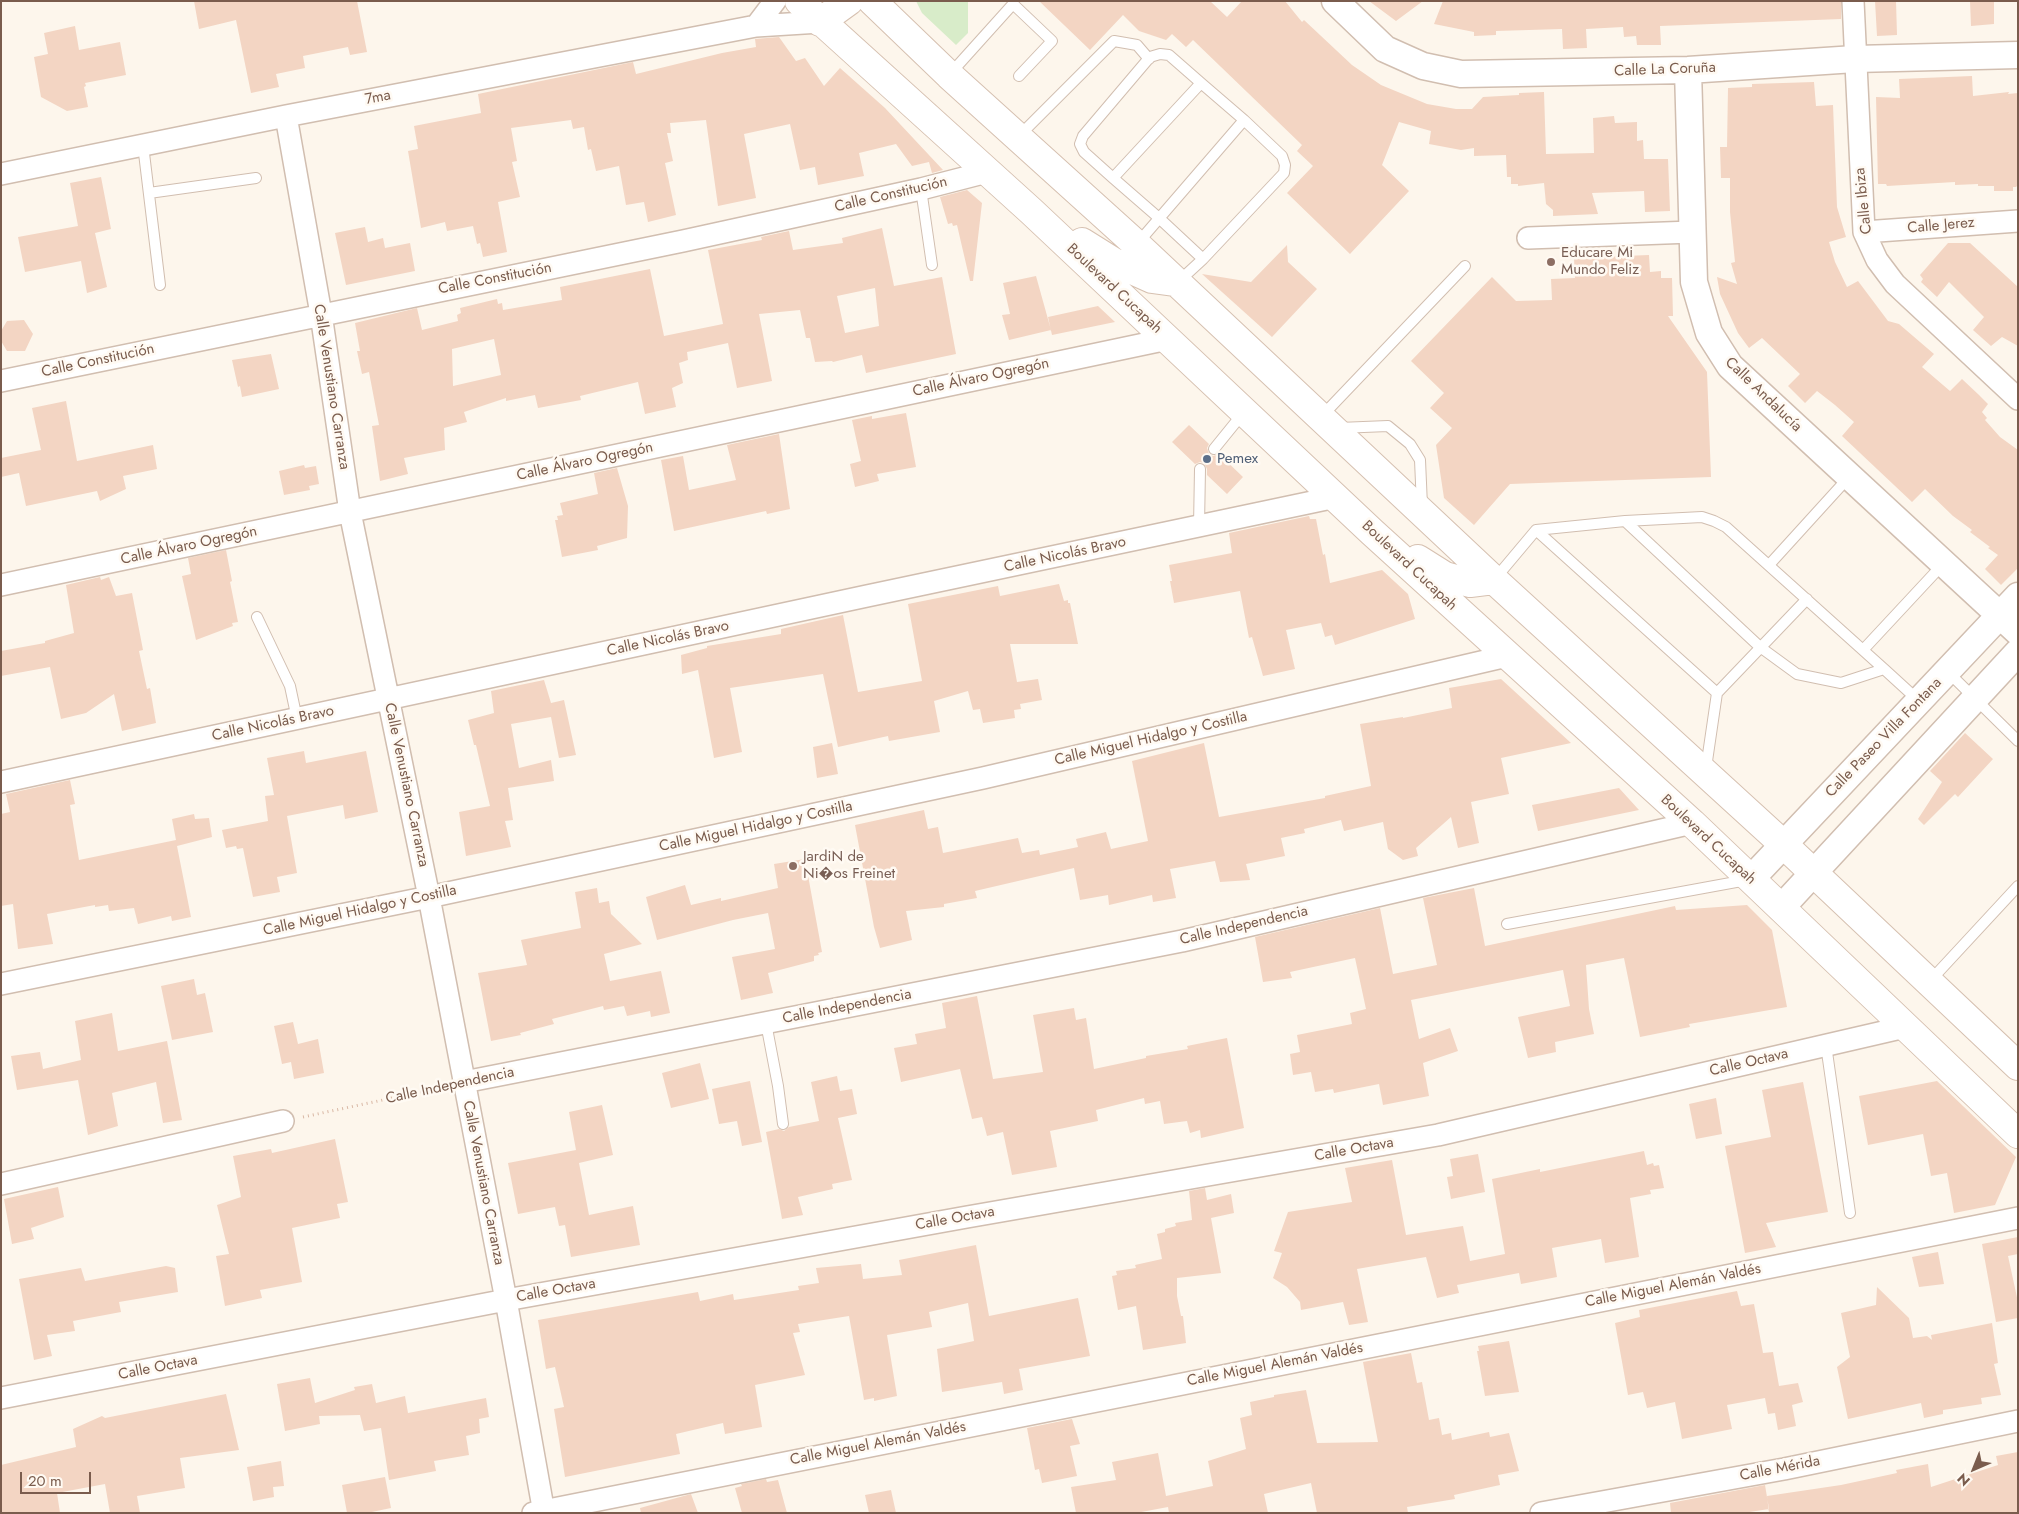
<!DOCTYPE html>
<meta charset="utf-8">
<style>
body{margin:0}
#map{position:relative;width:2019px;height:1514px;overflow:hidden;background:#fdf6ec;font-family:Jost,sans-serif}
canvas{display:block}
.frame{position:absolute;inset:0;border:2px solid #7a5c4d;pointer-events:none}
.north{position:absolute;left:1949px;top:1444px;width:50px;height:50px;-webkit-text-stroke:4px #fffaf3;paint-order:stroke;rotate:224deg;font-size:14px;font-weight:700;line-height:20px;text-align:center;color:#7a5c4d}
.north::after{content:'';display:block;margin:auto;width:18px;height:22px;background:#7a5c4d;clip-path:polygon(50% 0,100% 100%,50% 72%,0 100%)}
.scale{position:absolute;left:20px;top:1472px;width:71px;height:22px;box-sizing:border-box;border:2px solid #7a5c4d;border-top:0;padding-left:6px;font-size:15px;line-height:18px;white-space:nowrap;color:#7a5c4d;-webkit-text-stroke:4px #fffaf3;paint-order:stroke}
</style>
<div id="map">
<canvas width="2019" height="1514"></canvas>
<div class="frame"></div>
<div class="north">N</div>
<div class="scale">20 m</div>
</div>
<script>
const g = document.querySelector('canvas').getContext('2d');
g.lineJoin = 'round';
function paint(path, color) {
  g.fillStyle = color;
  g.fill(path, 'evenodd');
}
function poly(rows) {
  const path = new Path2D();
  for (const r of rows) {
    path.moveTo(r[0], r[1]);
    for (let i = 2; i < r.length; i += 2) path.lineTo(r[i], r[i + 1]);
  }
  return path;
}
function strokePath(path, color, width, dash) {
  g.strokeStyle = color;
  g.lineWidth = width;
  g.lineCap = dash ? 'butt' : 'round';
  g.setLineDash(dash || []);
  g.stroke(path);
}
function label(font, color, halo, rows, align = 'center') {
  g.font = font + ' Jost,sans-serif';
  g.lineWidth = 5;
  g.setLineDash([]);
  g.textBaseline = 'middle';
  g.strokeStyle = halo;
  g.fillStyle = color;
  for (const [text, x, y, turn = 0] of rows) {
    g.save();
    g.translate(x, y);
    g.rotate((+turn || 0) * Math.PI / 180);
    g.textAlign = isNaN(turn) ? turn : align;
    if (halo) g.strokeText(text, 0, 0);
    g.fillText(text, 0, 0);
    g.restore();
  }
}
paint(poly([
 [916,1,968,1,968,33,956,45,922,13]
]), '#d8ecc9');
paint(poly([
 [194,1,357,1,367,52,350,55,348,47,303,56,305,68,276,74,279,87,251,93,236,20,199,29],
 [1039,1,1210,1,1227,17,1242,1,1285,1,1302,22,1304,20,1352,65,1381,85,1427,104,1456,109,1472,109,1483,97,1519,95,1519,93,1544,92,1546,154,1594,153,1593,118,1614,116,1615,123,1637,122,1637,141,1643,140,1644,159,1668,159,1670,211,1645,212,1644,191,1592,193,1598,214,1553,216,1553,210,1546,204,1544,183,1518,186,1518,184,1511,184,1511,177,1507,177,1506,155,1474,156,1474,148,1461,150,1429,144,1431,131,1399,122,1382,165,1409,191,1350,254,1287,193,1313,166,1297,151,1302,145,1193,40,1186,47,1172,34,1166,40,1139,31,1123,15,1090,50],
 [1369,1,1423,1,1396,21],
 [1443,1,1841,1,1841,19,1660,26,1661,45,1637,45,1636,36,1624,37,1623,27,1586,29,1587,48,1563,49,1562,29,1496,31,1496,35,1474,36,1474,32,1434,24],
 [1875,1,1896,1,1897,35,1877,36],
 [1970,1,1994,1,1994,24,1971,26],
 [75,26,79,50,120,42,126,75,85,83,86,86,84,87,88,107,67,111,41,97,34,57,48,54,44,33],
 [779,37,796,61,805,58,824,86,840,68,885,108,943,170,932,173,929,162,912,166,896,144,859,153,864,176,818,185,815,167,800,170,790,124,744,134,756,198,718,206,706,120,670,123,671,133,667,133,673,161,665,163,676,215,648,222,644,202,626,205,619,166,596,171,591,149,588,150,584,127,573,129,571,120,511,128,517,161,512,162,520,197,498,202,507,252,483,257,480,243,477,244,473,226,447,231,445,222,421,228,408,151,418,149,414,126,481,113,478,94,633,62,636,74,722,53,756,47,755,39],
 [1972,76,1973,96,2009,92,2008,94,2018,93,2018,185,2016,187,2013,187,2013,191,1994,191,1994,186,1978,186,1978,184,1955,185,1955,182,1887,186,1886,184,1878,184,1876,97,1900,98,1899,79],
 [1814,82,1816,106,1833,105,1837,207,1846,237,1829,242,1835,262,1847,287,1858,281,1888,321,1899,324,1934,354,1922,367,1950,391,1962,379,1979,395,1988,404,1982,412,1987,418,1985,420,2000,437,2018,450,2018,568,2001,585,1985,569,1998,555,1988,548,1990,547,1970,532,1972,530,1953,516,1925,489,1912,502,1842,436,1854,422,1835,405,1817,391,1805,403,1788,386,1800,374,1762,338,1749,348,1738,333,1720,294,1717,277,1737,284,1731,263,1735,262,1730,212,1730,178,1721,178,1720,147,1727,147,1728,88,1752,87,1752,84],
 [101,177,111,229,95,233,107,287,87,293,81,261,25,272,18,237,78,226,70,183],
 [967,190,982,203,973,281,970,281,957,225,953,226,952,223,948,224,940,197],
 [365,227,368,242,383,238,385,248,410,243,415,271,346,285,335,233],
 [882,228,894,286,942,277,956,354,866,373,862,355,833,362,832,361,815,362,810,338,806,338,800,310,759,314,772,381,737,388,728,343,687,352,688,360,679,363,683,383,672,388,676,407,645,414,638,382,580,396,581,400,538,408,535,395,506,401,506,398,464,412,467,422,444,428,445,450,404,458,408,474,380,481,372,426,379,425,369,372,362,374,357,351,360,351,355,323,417,308,422,330,458,321,457,315,461,313,460,308,497,299,498,304,502,303,503,310,562,300,560,287,650,269,664,336,723,324,708,250,762,240,761,237,789,231,793,250,843,243,842,238],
 [875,288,879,326,845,333,837,296],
 [494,339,501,375,453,386,452,349],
 [1948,243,1970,243,2018,287,2018,346,2002,337,1991,346,1973,330,1984,317,1949,282,1937,297,1921,282,1923,279,1920,275],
 [1287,245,1288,262,1317,289,1272,337,1202,274,1251,282],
 [1649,255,1650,272,1661,271,1661,278,1672,278,1673,316,1668,316,1707,372,1711,477,1510,484,1474,525,1444,498,1436,445,1452,428,1430,408,1444,393,1411,361,1492,277,1516,301,1552,300,1551,279,1575,278,1574,258],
 [1036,276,1051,330,1009,340,1002,315,1010,314,1003,283],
 [1098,306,1115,322,1052,335,1048,317],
 [24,320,33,334,25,351,7,351,1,341,1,331,7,321],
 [271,354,279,389,242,397,240,386,238,387,232,360],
 [66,401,77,461,153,445,157,469,123,476,126,489,100,501,97,491,26,506,19,473,1,477,1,458,41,450,32,408],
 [906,413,916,467,877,474,879,481,855,487,850,464,861,461,852,420,872,416,872,419],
 [1189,425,1209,444,1207,448,1209,454,1213,456,1219,454,1243,477,1227,494,1207,475,1207,469,1204,463,1200,462,1195,464,1172,442],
 [779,434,790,509,767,514,766,511,674,531,661,460,683,456,689,490,736,480,727,445],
 [304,465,305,468,316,466,319,484,309,486,310,490,284,495,279,471],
 [617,468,628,506,627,538,597,546,598,550,562,557,555,520,558,520,557,516,563,515,560,503,598,494,594,473],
 [1309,516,1310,519,1316,519,1323,555,1325,554,1330,583,1382,570,1408,594,1415,619,1335,645,1332,635,1325,637,1321,623,1286,630,1295,669,1263,676,1252,637,1249,638,1240,591,1174,603,1170,581,1172,581,1169,565,1232,553,1229,533],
 [226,550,232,581,230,582,238,622,232,623,233,626,196,640,182,576,191,574,188,558],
 [100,577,101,580,109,577,116,596,132,593,143,650,139,651,147,689,150,688,156,723,122,731,114,694,86,713,61,719,50,667,1,676,1,651,45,643,45,641,74,633,66,585],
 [1059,584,1064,601,1068,600,1068,603,1070,603,1078,644,1010,644,1017,682,1038,679,1042,700,1020,704,1021,709,1014,710,1015,718,983,723,980,709,973,710,968,691,934,701,940,732,889,741,888,736,838,747,823,674,730,688,742,752,714,758,698,670,682,674,681,655,707,648,707,646,781,634,781,629,843,615,858,692,922,681,908,604,998,586,1000,596],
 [1501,679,1571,743,1501,758,1509,794,1471,802,1479,843,1458,848,1451,817,1416,848,1418,856,1403,860,1388,849,1383,822,1344,831,1341,820,1304,829,1305,833,1281,838,1285,856,1246,864,1250,880,1220,882,1215,861,1170,869,1176,898,1153,902,1152,895,1109,905,1108,895,1080,900,1074,868,975,891,977,898,944,904,944,907,906,911,912,940,880,948,874,927,855,825,924,810,928,829,938,827,943,853,1018,838,1022,853,1039,850,1040,855,1078,847,1076,839,1106,832,1111,849,1148,841,1132,761,1204,743,1219,817,1325,798,1325,796,1371,786,1360,724,1403,717,1403,718,1452,708,1449,688],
 [544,680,551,703,564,700,576,755,559,758,551,717,511,724,519,768,551,760,554,781,508,788,513,820,505,821,511,847,466,856,459,812,490,806,476,745,474,745,468,720,494,713,491,691],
 [1965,733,1993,759,1958,797,1955,794,1924,825,1918,819,1942,782,1930,771],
 [832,743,838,774,817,778,813,747],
 [304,751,306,763,366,751,378,812,345,819,343,805,287,816,297,873,277,877,280,892,253,897,243,848,237,849,236,846,226,848,222,830,268,821,265,796,274,795,267,758],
 [70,780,75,804,70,805,79,860,176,840,172,819,194,814,195,819,209,818,212,837,177,846,191,917,172,921,171,916,138,924,134,908,109,911,108,905,95,907,95,905,47,914,53,944,18,949,13,904,1,906,1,814,10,812,6,794],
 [1619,788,1639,810,1538,831,1532,805],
 [805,859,822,952,818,953,819,955,814,956,814,961,768,973,773,993,741,1000,732,957,775,949,768,913,733,920,657,940,646,897,685,885,691,905,721,898,721,901,778,888,774,864],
 [597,888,599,903,609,901,611,914,642,944,604,954,610,981,661,971,670,1013,651,1017,650,1011,627,1016,624,1006,604,1010,603,1006,552,1019,554,1024,520,1033,521,1035,491,1041,478,973,527,965,521,940,581,928,575,892],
 [1474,888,1485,946,1675,906,1676,910,1747,905,1772,930,1787,1007,1689,1024,1690,1027,1640,1037,1624,958,1586,965,1589,1009,1594,1034,1555,1042,1556,1052,1528,1058,1518,1017,1570,1006,1563,970,1411,1000,1419,1039,1450,1028,1458,1051,1423,1063,1429,1096,1383,1105,1379,1084,1334,1093,1333,1089,1315,1092,1311,1072,1293,1075,1290,1054,1300,1052,1297,1035,1352,1024,1350,1013,1366,1009,1355,958,1290,972,1292,978,1263,982,1255,937,1380,908,1393,974,1437,965,1423,898],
 [194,979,197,995,205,993,213,1032,172,1040,161,986],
 [977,996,993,1079,1043,1072,1033,1015,1074,1008,1076,1020,1086,1018,1094,1069,1146,1058,1146,1056,1188,1049,1187,1046,1227,1038,1244,1128,1201,1138,1200,1130,1190,1133,1187,1121,1164,1124,1160,1101,1145,1104,1144,1098,1096,1110,1098,1121,1050,1131,1057,1167,1012,1175,1003,1132,987,1136,982,1117,972,1119,960,1069,901,1082,894,1048,917,1044,915,1034,946,1028,942,1003],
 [112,1013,118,1051,167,1041,182,1120,163,1123,156,1082,112,1093,118,1126,88,1135,78,1080,17,1090,11,1056,40,1052,43,1069,81,1060,75,1021],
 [293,1022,298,1044,318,1039,324,1073,294,1079,291,1062,282,1064,274,1026],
 [700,1063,709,1099,671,1108,662,1073],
 [837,1076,840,1091,852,1089,857,1114,838,1118,852,1180,832,1184,833,1189,798,1197,803,1215,782,1219,766,1132,779,1129,784,1131,789,1127,819,1121,811,1082],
 [750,1081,762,1142,742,1146,737,1121,719,1124,712,1089],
 [1937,1081,2016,1157,1995,1205,1954,1213,1947,1173,1931,1176,1923,1134,1868,1145,1859,1096],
 [1803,1082,1828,1212,1766,1223,1776,1247,1745,1253,1725,1146,1771,1137,1762,1090],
 [1716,1098,1722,1134,1696,1139,1689,1104],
 [602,1105,613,1155,579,1163,589,1215,633,1206,640,1245,571,1257,565,1225,559,1226,555,1207,518,1214,508,1163,576,1150,569,1112],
 [335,1139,348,1202,337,1204,340,1218,292,1228,302,1282,260,1290,262,1298,225,1306,216,1256,229,1254,217,1205,241,1197,233,1156,271,1149,272,1153],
 [1644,1151,1647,1165,1653,1163,1654,1166,1659,1165,1664,1188,1650,1190,1651,1194,1630,1198,1639,1257,1605,1263,1601,1239,1552,1248,1557,1277,1521,1284,1519,1273,1457,1285,1459,1293,1437,1298,1426,1257,1357,1269,1368,1322,1349,1325,1343,1302,1301,1310,1300,1302,1287,1287,1273,1278,1282,1253,1274,1251,1288,1212,1352,1202,1345,1168,1392,1160,1406,1235,1463,1226,1470,1261,1505,1254,1492,1179,1540,1169,1540,1172],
 [1478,1154,1485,1192,1451,1199,1447,1177,1453,1176,1450,1159],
 [58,1187,64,1217,31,1228,34,1239,12,1244,4,1199],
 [1205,1188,1207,1200,1231,1194,1234,1213,1211,1218,1221,1273,1177,1278,1177,1296,1181,1316,1183,1316,1186,1343,1143,1350,1136,1306,1118,1310,1112,1276,1117,1275,1116,1271,1136,1268,1135,1265,1162,1259,1157,1234,1165,1232,1165,1229,1176,1226,1175,1223,1192,1220,1189,1191],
 [2018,1237,2018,1254,2008,1256,2018,1302,2018,1318,1996,1322,1982,1244],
 [976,1245,989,1316,1078,1298,1090,1356,1019,1369,1023,1390,1004,1394,1002,1382,942,1392,937,1349,974,1341,968,1303,929,1312,932,1327,887,1335,897,1396,874,1401,874,1398,864,1400,849,1316,798,1324,800,1332,793,1333,805,1375,755,1385,762,1427,725,1434,723,1423,676,1434,680,1454,565,1477,554,1409,564,1407,555,1367,546,1369,538,1320,698,1292,700,1301,733,1294,734,1300,799,1290,798,1286,819,1283,816,1268,861,1264,863,1279,902,1275,899,1260],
 [1938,1252,1944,1284,1919,1287,1912,1257],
 [166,1266,175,1268,178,1292,119,1302,121,1312,73,1321,75,1331,47,1335,52,1356,34,1360,19,1279,81,1268,85,1281],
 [1877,1287,1909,1318,1913,1338,1927,1336,1932,1340,1931,1335,1992,1323,1998,1363,1994,1364,2001,1395,1981,1398,1982,1404,1943,1410,1943,1414,1924,1418,1921,1403,1848,1419,1837,1367,1850,1357,1841,1313,1876,1305],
 [1737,1291,1741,1306,1754,1304,1763,1353,1773,1352,1779,1386,1798,1383,1803,1402,1792,1405,1796,1426,1778,1430,1775,1413,1768,1414,1765,1398,1727,1405,1732,1429,1682,1439,1675,1402,1647,1408,1643,1392,1628,1395,1615,1323,1640,1317,1639,1310],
 [1509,1341,1519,1392,1485,1396,1477,1351,1479,1351,1478,1346],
 [1411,1353,1417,1383,1422,1382,1429,1420,1439,1418,1442,1435,1451,1433,1452,1440,1489,1432,1490,1437,1509,1433,1519,1471,1498,1475,1500,1485,1454,1495,1455,1499,1407,1507,1408,1513,1317,1513,1311,1483,1264,1494,1268,1513,1169,1513,1168,1507,1136,1513,1076,1513,1071,1487,1116,1480,1112,1462,1158,1453,1166,1496,1213,1486,1208,1461,1246,1449,1240,1418,1252,1415,1250,1402,1274,1397,1274,1395,1306,1390,1317,1443,1378,1442,1363,1362],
 [310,1378,315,1403,355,1390,354,1387,372,1384,376,1403,405,1396,408,1413,486,1398,489,1417,479,1419,480,1433,466,1436,469,1455,434,1461,436,1471,389,1480,381,1428,364,1431,360,1415,319,1416,320,1424,285,1431,277,1384],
 [226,1394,239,1450,180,1458,185,1488,137,1496,140,1513,110,1513,105,1484,57,1493,60,1513,1,1513,1,1465,76,1447,73,1429,102,1416,105,1418],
 [1072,1419,1080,1444,1070,1446,1077,1476,1042,1483,1039,1469,1035,1470,1027,1428],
 [2018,1452,2018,1513,1769,1513,1767,1496,1841,1485,1897,1473,1896,1470,1928,1464,1931,1487,1998,1465,1996,1456],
 [281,1461,284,1486,273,1487,274,1497,253,1501,247,1467],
 [385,1477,391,1508,367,1513,347,1513,342,1485],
 [766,1479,767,1482,778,1480,787,1513,742,1513,735,1488,742,1486,741,1484],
 [1765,1485,1769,1509,1743,1513,1671,1513,1670,1503],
 [891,1490,896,1513,869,1513,865,1495],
 [691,1494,698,1513,641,1513,640,1508]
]), '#f3d5c3');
const service = poly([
 [950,74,1013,4,1052,41,1019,76],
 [1201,83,1244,120],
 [1019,136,1114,41,1137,45,1149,59],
 [143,145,160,285],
 [1113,178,1201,83,1169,55,1160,54,1150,57,1083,136,1080,144,1084,152,1113,178,1159,218,1203,259],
 [921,189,932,265],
 [149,193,256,178],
 [1137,244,1244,120,1282,156,1285,165,1284,173,1203,259,1178,282],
 [1321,417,1465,266],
 [1339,428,1388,426,1410,444,1420,460,1422,506],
 [1214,449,1244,412],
 [1625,521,1760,647,1797,674,1841,683,1884,669,1919,701],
 [1199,526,1200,469],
 [1536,530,1717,693,1807,599],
 [1769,565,1849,477],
 [1494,580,1536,530,1625,521,1702,517,1714,521,1726,527,1884,669],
 [257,617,290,686,297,719],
 [1863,650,1944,563],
 [1948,672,2018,741],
 [1706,768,1717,693],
 [1507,924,1747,880],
 [1930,981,2018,886],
 [766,1023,778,1086,783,1124],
 [1826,1045,1850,1213]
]);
const minor = poly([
 [1853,1,1864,232,1877,260,1895,284,2018,399],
 [756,26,775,1],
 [286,116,321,314,350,512,429,897,506,1300,544,1513],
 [1,174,286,116,756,26,820,22],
 [1864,232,2018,221],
 [1528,238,1692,232],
 [1,381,683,241,921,189,987,172],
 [1,585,1168,339],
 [1,782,867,596,1336,497],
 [1,984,429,897,983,778,1507,656],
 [464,1082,1182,941,1692,823],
 [1,1184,283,1121],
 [1,1398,506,1300,967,1217,1438,1135,1905,1027],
 [533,1513,2018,1218],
 [1541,1513,1784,1469,2018,1421]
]);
const tertiary = poly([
 [1335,1,1385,49,1423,66,1461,74,1688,70,1855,59,2018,55],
 [1688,70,1694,282,1709,333,1730,366,2018,632],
 [1751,879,2018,596],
 [1781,908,2018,652]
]);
const secondary = poly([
 [799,1,1031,211,1372,532,1692,823,2018,1134],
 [872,1,949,75,1136,244,1494,580,1783,844,2018,1066],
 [820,22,849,1],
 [1082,242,1114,262,1152,279,1174,282],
 [1418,559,1445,576,1470,583,1494,580]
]);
strokePath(service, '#d1beb0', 12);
strokePath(minor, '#d1beb0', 24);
strokePath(tertiary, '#d1beb0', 29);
strokePath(secondary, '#d6c0b0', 30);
strokePath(poly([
 [303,1117,444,1087]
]), '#d9b8a5', 3, [1, 4]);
strokePath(service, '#fff', 10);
strokePath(minor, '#fff', 21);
strokePath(tertiary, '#fff', 26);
strokePath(secondary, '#fff', 28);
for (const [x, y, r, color] of [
 [1551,262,5,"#8d6e63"],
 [1207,459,5,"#5c6f8a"],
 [793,866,5,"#8d6e63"]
]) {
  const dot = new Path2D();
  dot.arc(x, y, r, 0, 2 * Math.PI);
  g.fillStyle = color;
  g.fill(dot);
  strokePath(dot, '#fffaf3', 2);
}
label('15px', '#7a5c4d', '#fffaf3', [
 ["Calle La Coruña",1665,70,-2],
 ["7ma",378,98,-11],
 ["Calle Constitución",891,195,-13],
 ["Calle Ibiza",1864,201,-96],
 ["Calle Jerez",1941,226,-5],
 ["Calle Constitución",495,279,-11],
 ["Boulevard Cucapah",1114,289,43],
 ["Calle Constitución",98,361,-12],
 ["Calle Álvaro Ogregón",981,378,-12],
 ["Calle Venustiano Carranza",331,387,81],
 ["Calle Andalucía",1763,395,44],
 ["Calle Álvaro Ogregón",585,462,-12],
 ["Calle Álvaro Ogregón",189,546,-12],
 ["Calle Nicolás Bravo",1065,555,-12],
 ["Boulevard Cucapah",1409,566,43],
 ["Calle Nicolás Bravo",668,639,-12],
 ["Calle Nicolás Bravo",273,724,-12],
 ["Calle Paseo Villa Fontana",1884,738,-46],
 ["Calle Miguel Hidalgo y Costilla",1151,739,-13],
 ["Calle Venustiano Carranza",406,785,78],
 ["Calle Miguel Hidalgo y Costilla",756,827,-12],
 ["Boulevard Cucapah",1708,840,43],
 ["Calle Miguel Hidalgo y Costilla",360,911,-12],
 ["Calle Independencia",1244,926,-13],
 ["Calle Independencia",847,1007,-11],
 ["Calle Octava",1749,1063,-13],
 ["Calle Independencia",450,1086,-12],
 ["Calle Octava",1354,1150,-10],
 ["Calle Venustiano Carranza",483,1183,79],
 ["Calle Octava",955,1219,-10],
 ["Calle Miguel Alemán Valdés",1673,1286,-11],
 ["Calle Octava",556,1291,-10],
 ["Calle Miguel Alemán Valdés",1275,1365,-11],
 ["Calle Octava",158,1368,-11],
 ["Calle Miguel Alemán Valdés",878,1444,-11],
 ["Calle Mérida",1780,1469,-11]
]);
label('15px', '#785e54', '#fffaf3', [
 ["Educare Mi",1561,253],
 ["Mundo Feliz",1561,270],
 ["JardiN de",803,857],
 ["Ni�os Freinet",803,874]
], 'left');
label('15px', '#4e5e75', '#fffaf3', [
 ["Pemex",1217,459]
], 'left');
</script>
